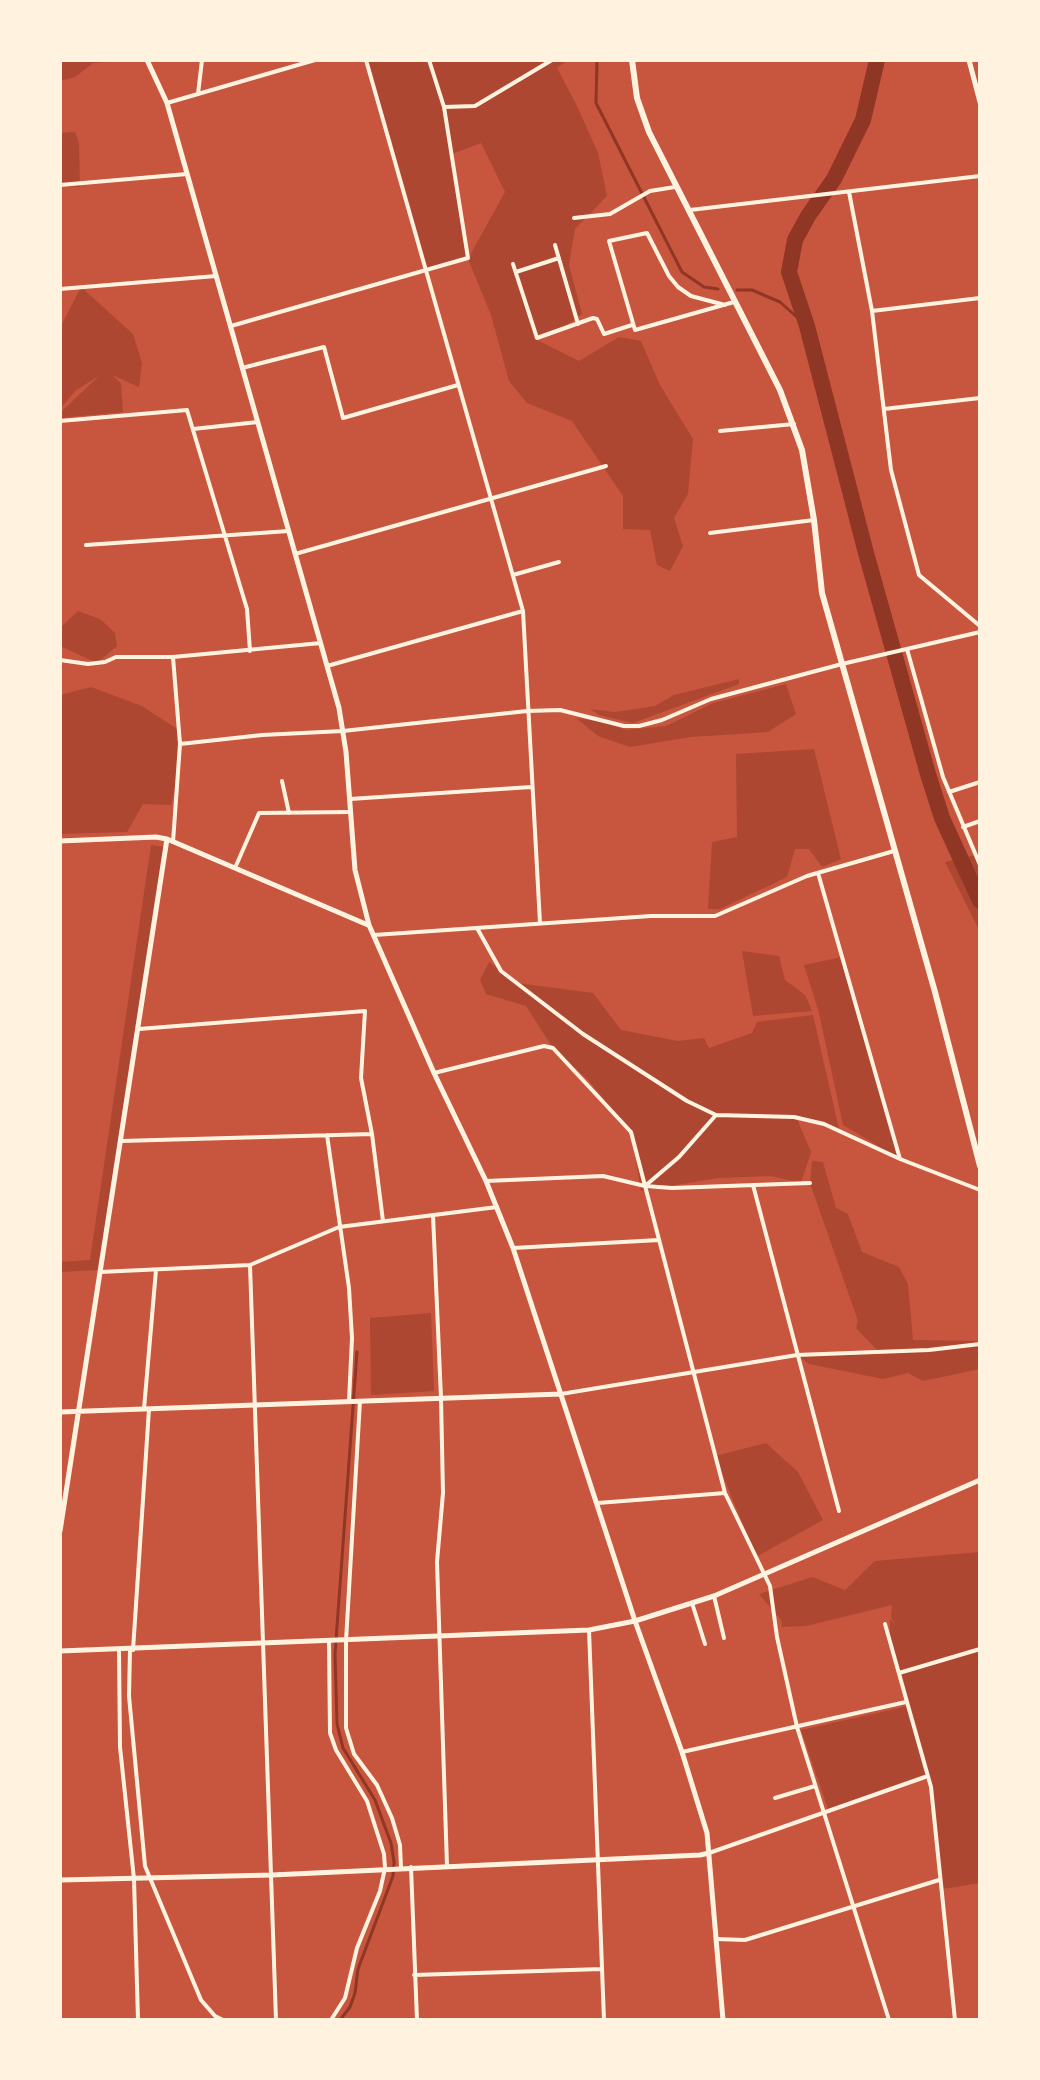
<!DOCTYPE html>
<style>
body{margin:0}
#map{position:relative;width:1040px;height:2080px;overflow:hidden;background:#c8553d;font-family:"Asap Condensed",sans-serif}
canvas{display:block}
.frame{position:absolute;inset:0;border:62px solid #fff3e0;pointer-events:none}
</style>
<div id="map">
<canvas width="1040" height="2080"></canvas>
<div class="frame"></div>
</div>
<script>
const g = document.querySelector('canvas').getContext('2d');
g.lineJoin = 'round';
function paint(path, color) {
  g.fillStyle = color;
  g.fill(path, 'evenodd');
}
function poly(rows) {
  const path = new Path2D();
  for (const r of rows) {
    path.moveTo(r[0], r[1]);
    for (let i = 2; i < r.length; i += 2) path.lineTo(r[i], r[i + 1]);
  }
  return path;
}
function strokePath(path, color, width, dash) {
  g.strokeStyle = color;
  g.lineWidth = width;
  g.lineCap = dash ? 'butt' : 'round';
  g.setLineDash(dash || []);
  g.stroke(path);
}
paint(poly([
 [60,60,138,60,93,63,75,77,60,81],
 [366,60,568,60,557,68,578,108,598,153,607,196,575,229,569,265,582,314,557,332,533,338,579,361,619,337,641,341,660,385,693,439,688,494,674,518,683,546,670,571,657,565,650,530,623,529,623,496,572,421,527,403,509,381,491,315,468,259,426,272],
 [481,143,505,192,469,257,452,154],
 [75,132,79,143,80,187,60,186,60,133],
 [81,287,133,334,142,363,139,387,112,375,121,383,123,412,60,418,60,413,99,376,75,391,60,409,60,328],
 [78,611,100,619,115,633,117,646,97,663,60,646,60,628],
 [739,679,739,684,633,723,599,715,590,709,615,712,655,706,674,695],
 [786,684,796,714,768,732,691,737,630,747,598,736,576,718,603,722,627,730,666,726,713,703],
 [91,687,142,706,179,730,178,773,171,805,143,804,127,832,60,834,60,695],
 [814,749,841,859,822,867,809,849,795,849,787,877,720,909,708,909,712,842,737,837,736,754],
 [151,845,167,847,135,1032,112,1199,97,1270,60,1272,60,1262,90,1260],
 [976,855,980,866,980,932,945,862],
 [742,951,779,956,785,980,805,995,812,1011,753,1016],
 [842,957,900,1159,843,1125,819,1013,804,965],
 [489,962,517,983,593,993,621,1030,678,1041,704,1038,709,1048,752,1033,757,1022,813,1015,839,1129,797,1119,811,1152,801,1183,771,1176,718,1178,641,1191,631,1132,588,1080,553,1048,526,1006,486,994,480,980],
 [812,1161,823,1162,836,1208,848,1214,862,1252,899,1267,908,1284,913,1340,980,1341,980,1369,923,1381,908,1373,883,1379,809,1364,797,1355,878,1351,856,1328,858,1321,810,1183],
 [431,1313,434,1391,371,1395,370,1318],
 [766,1443,798,1472,823,1520,756,1557,715,1456],
 [980,1552,980,1883,943,1889,931,1787,927,1776,828,1809,801,1730,908,1706,890,1644,890,1619,895,1624,891,1617,892,1605,806,1626,782,1627,781,1620,759,1594,812,1577,845,1590,875,1561]
]), '#ae4732');
strokePath(poly([
 [597,60,596,103,682,272,704,287,718,289],
 [737,290,752,290,780,302,807,326],
 [340,2020,350,2007,355,1993,358,1969,393,1876,394,1862,391,1843,375,1800,343,1748,337,1724,335,1654,357,1352]
]), '#8f3625', 3);
strokePath(poly([
 [877,60,863,120,834,179,808,216,795,240,789,272,807,326,866,553,928,774,942,818,980,901]
]), '#8f3625', 16);
strokePath(poly([
 [366,60,523,611,540,923],
 [198,94,202,60],
 [167,103,315,60],
 [444,107,475,106,552,60],
 [60,185,187,174],
 [849,192,872,311,891,470,919,575,980,626],
 [690,210,980,176],
 [574,218,610,214,650,191,675,187],
 [555,245,578,324],
 [513,264,537,338,593,318,597,319,604,334,632,325],
 [516,272,559,258],
 [60,289,216,276],
 [725,305,691,296,678,287,669,276,647,233,609,241,635,330,734,302],
 [872,311,980,298],
 [231,326,468,258,444,107,429,60],
 [242,368,324,347,343,418,458,385],
 [884,409,980,398],
 [60,421,187,410,247,609,250,651],
 [193,429,258,422],
 [720,431,794,424],
 [710,533,814,520],
 [86,545,289,531],
 [295,554,606,466],
 [513,575,559,562],
 [907,649,943,777,980,865],
 [173,657,180,744,173,842],
 [60,660,88,664,105,662,116,657,173,657,321,643],
 [327,666,523,611],
 [180,744,262,735,343,731,527,711,560,710,624,726,639,726,662,720,711,699,842,664,980,632],
 [282,781,289,813],
 [949,792,980,782],
 [350,799,531,787],
 [963,827,980,821],
 [235,868,259,813,351,812],
 [818,873,900,1159],
 [477,928,501,971,583,1034,687,1101,716,1115,794,1117,824,1124,900,1159,980,1190],
 [374,935,651,916,715,916,807,876,894,851],
 [139,1029,365,1011,361,1078,372,1134],
 [434,1073,544,1046,553,1048,631,1132,725,1493,770,1586,777,1637,797,1727,889,2020],
 [327,1135,349,1288,352,1338,349,1401],
 [121,1141,372,1134,383,1221],
 [486,1181,603,1176,645,1186,672,1188,810,1183],
 [753,1185,839,1511],
 [645,1186,679,1157,716,1115],
 [433,1215,441,1398,443,1493,437,1562,447,1866],
 [513,1248,659,1240],
 [250,1265,276,2020],
 [100,1272,250,1265,339,1227,497,1207],
 [561,1394,797,1355,929,1350,980,1344],
 [360,1401,346,1641,346,1728,354,1754,377,1785,392,1818,400,1845,401,1868],
 [144,1409,156,1270],
 [598,1503,725,1493],
 [714,1596,724,1638],
 [692,1603,705,1644],
 [885,1624,931,1787,955,2020],
 [589,1630,604,2020],
 [329,1642,330,1733,336,1750,367,1801,384,1854,385,1868,380,1891,357,1948,345,1998,331,2020],
 [119,1650,120,1747,134,1879,138,2020],
 [130,1650,129,1696,145,1866,201,2000,215,2016,223,2020],
 [133,1650,149,1409],
 [899,1673,980,1649],
 [682,1752,906,1702],
 [775,1798,815,1786],
 [709,1853,925,1777],
 [411,1867,417,2020],
 [716,1939,745,1940,939,1880],
 [414,1975,602,1969]
]), '#fff3e0', 4);
strokePath(poly([
 [147,60,167,103,339,708,346,752,355,870,369,925,434,1073,486,1181,513,1248,635,1621,682,1752,707,1833,723,2020],
 [969,60,980,102],
 [60,841,156,837,167,839,368,925],
 [60,1412,561,1394],
 [60,1531,167,839],
 [60,1651,589,1630,635,1621,714,1596,980,1480],
 [60,1880,272,1875,700,1855,709,1853]
]), '#fff3e0', 5);
strokePath(poly([
 [632,60,637,98,649,132,780,390,802,450,814,520,822,593,935,992,980,1166]
]), '#fff3e0', 6);
</script>
